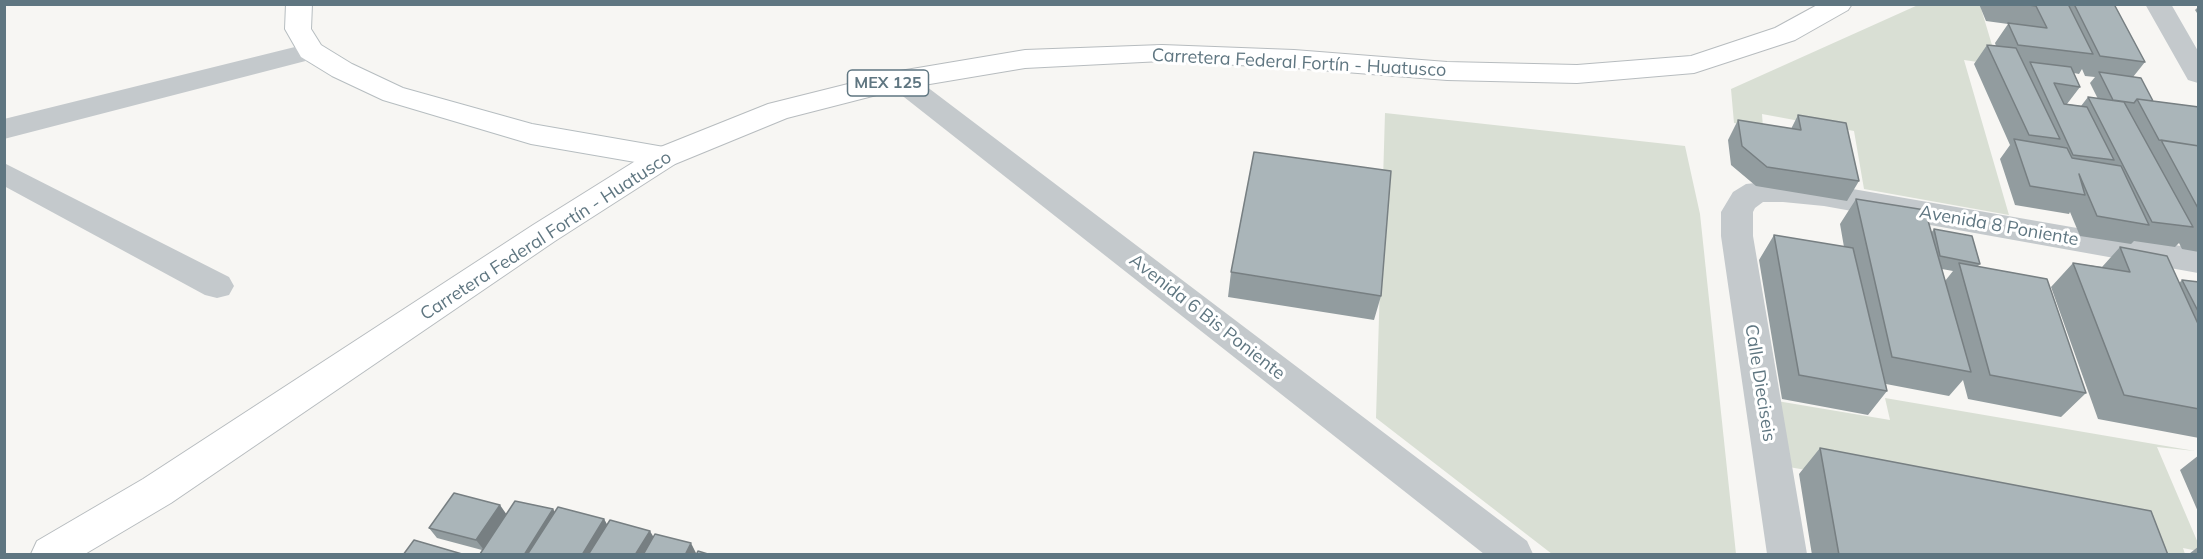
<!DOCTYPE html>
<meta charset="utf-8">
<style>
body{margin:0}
#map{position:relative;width:2203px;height:559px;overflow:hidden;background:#f7f6f3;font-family:Mulish,sans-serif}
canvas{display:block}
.frame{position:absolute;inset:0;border:6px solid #5f7681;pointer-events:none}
</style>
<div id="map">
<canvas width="2203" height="559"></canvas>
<div class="frame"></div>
</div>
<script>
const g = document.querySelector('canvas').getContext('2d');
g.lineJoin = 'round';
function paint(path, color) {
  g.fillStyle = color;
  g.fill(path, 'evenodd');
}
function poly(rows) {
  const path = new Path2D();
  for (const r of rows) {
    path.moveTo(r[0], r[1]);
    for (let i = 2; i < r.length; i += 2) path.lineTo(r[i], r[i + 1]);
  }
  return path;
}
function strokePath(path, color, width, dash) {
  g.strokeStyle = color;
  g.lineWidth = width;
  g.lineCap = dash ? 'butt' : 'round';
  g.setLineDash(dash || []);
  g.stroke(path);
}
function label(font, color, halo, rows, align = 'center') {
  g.font = font + ' Mulish,sans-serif';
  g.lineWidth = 6;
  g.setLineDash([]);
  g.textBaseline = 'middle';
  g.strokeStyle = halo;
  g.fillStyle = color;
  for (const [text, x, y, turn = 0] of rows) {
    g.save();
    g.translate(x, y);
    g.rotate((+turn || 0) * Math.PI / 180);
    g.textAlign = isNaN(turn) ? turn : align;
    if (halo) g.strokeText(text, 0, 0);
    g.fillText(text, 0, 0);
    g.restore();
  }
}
paint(poly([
 [1918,5,1980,5,1998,65,1964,60,2009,215,1864,189,1854,131,1762,114,1763,128,1734,123,1731,89],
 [1385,113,1685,146,1700,214,1736,554,1552,554,1376,418],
 [1885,398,2195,451,2157,447,2198,543,2198,551,2183,548,2185,554,2132,554,2121,526,1789,467,1777,401,1890,420]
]), '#d9dfd4');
const secondary = poly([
 [286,4,312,4,311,29,321,45,352,64,403,88,532,124,664,147,675,150,679,157,675,164,664,167,531,144,383,100,332,76,301,57,285,29,286,4]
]);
const primary = poly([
 [1819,4,1852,4,1848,10,1795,40,1694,73,1577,83,1447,80,1294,68,1162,61,1025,68,900,89,787,118,675,164,555,241,171,503,85,554,31,554,37,541,143,479,533,225,653,150,768,104,900,71,1025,50,1162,45,1294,50,1447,62,1577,65,1691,56,1775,28,1819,4]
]);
strokePath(secondary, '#b6bdc0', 2);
strokePath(primary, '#b7bcbf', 2);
paint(poly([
 [2145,4,2171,4,2198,51,2198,83,2188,80,2145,4],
 [311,43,321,45,325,51,321,57,4,139,4,119,311,43],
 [900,71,910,74,1527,541,1533,554,1484,554,890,86,886,80,890,74,900,71],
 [4,163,229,277,234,286,229,295,217,298,205,295,4,186,4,163],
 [1783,180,1824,184,2198,249,2198,273,1824,206,1783,202,1763,202,1755,208,1753,212,1753,236,1807,554,1767,554,1721,236,1721,212,1733,192,1746,184,1783,180]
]), '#c4c9cc');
paint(secondary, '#fff');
paint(primary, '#fff');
paint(poly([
 [1979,4,2114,4,2145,62,2133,77,2153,101,2199,107,2199,252,2182,249,2179,243,2175,247,2134,241,2131,244,2080,236,2070,212,2069,214,2015,205,2000,159,2010,145,1974,64,1987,45,1996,46,1995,43,2008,24,1986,21],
 [2082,69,2085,76,2095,77,2090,83,2098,99,2088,97,2081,106,2067,104,2080,87,2074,73,2079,74],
 [2199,6,2199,16,2195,10],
 [1798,115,1859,181,1847,201,1756,186,1731,165,1728,140,1738,120,1791,129],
 [1856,199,1931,233,1934,229,1980,264,1978,266,2086,393,2061,417,1968,399,1963,380,1949,396,1886,384,1887,391,1868,415,1782,399,1759,260,1774,235,1844,247,1840,224],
 [1942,269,1953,271,1945,281],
 [2120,247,2179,283,2182,280,2199,282,2199,438,2098,419,2051,287,2073,263,2102,267],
 [1231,272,1381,296,1374,320,1228,297],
 [1820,448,2168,555,1812,555,1799,474],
 [2199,455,2199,514,2180,470],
 [553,509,554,512,604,519,607,525,653,537,696,554,711,555,480,555,480,554,482,550,437,538,429,528,506,514],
 [2199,546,2199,555,2189,555,2189,554]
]), '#929c9f');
paint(poly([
 [500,505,507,515,484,550,476,540],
 [553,509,559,519,537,555,524,555],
 [604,519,614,537,604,555,582,555],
 [650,531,660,548,656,555,635,555],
 [691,543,697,555,685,555]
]), '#777f82');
const building = poly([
 [2022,4,2068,4,2093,54,2018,45,2008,23,2047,28,2036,6,2022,4],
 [2074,4,2114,4,2145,62,2100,56,2074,4],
 [1987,45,2016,48,2060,139,2029,135,1987,45],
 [2030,62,2071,67,2080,87,2054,83,2064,104,2087,107,2114,160,2073,155,2030,62],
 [2099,72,2141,78,2153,101,2137,99,2134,103,2113,100,2099,72],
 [2088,97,2124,102,2193,227,2152,222,2088,97],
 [2137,99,2199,107,2199,146,2159,140,2137,99],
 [1798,115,1846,123,1859,181,1767,167,1742,146,1738,120,1801,130,1798,115],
 [2014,139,2067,148,2072,158,2121,166,2149,225,2097,216,2079,174,2085,195,2030,186,2014,139],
 [2161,140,2199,146,2199,210,2161,140],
 [1254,152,1391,171,1381,296,1231,272,1254,152],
 [1856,199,1925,210,1971,372,1892,357,1856,199],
 [1934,229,1972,236,1980,264,1940,256,1934,229],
 [1774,235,1853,248,1887,391,1799,375,1774,235],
 [2120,247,2167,256,2199,326,2199,409,2124,395,2073,263,2130,272,2120,247],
 [1959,263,2047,279,2086,393,1990,375,1959,263],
 [2182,280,2199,282,2199,313,2182,280],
 [1820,448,2151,511,2168,555,1839,555,1820,448],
 [454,493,500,505,476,540,429,528,454,493],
 [515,501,553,509,524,555,484,555,480,554,515,501],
 [558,507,604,519,582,555,527,555,558,507],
 [610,520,650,531,635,555,588,555,610,520],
 [655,534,691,543,685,555,643,555,655,534],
 [414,540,462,554,462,555,403,555,414,540],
 [698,551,711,555,696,555,698,551]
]);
paint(building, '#aab5b9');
strokePath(building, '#777f82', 1.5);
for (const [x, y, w] of [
 [888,83,81]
]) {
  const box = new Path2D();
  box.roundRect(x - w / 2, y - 13, w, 26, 4.5);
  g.fillStyle = '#fff';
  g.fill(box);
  strokePath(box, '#5f7681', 1.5);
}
label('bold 16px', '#5f7681', null, [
 ["MEX 125",888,83]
]);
label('18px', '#5f7681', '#fff', [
 ["Carretera Federal Fortín - Huatusco",1299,63,3],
 ["Avenida 8 Poniente",1999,226,10],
 ["Carretera Federal Fortín - Huatusco",546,236,-33],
 ["Avenida 6 Bis Poniente",1207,317,38],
 ["Calle Dieciseis",1760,383,81]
]);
</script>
